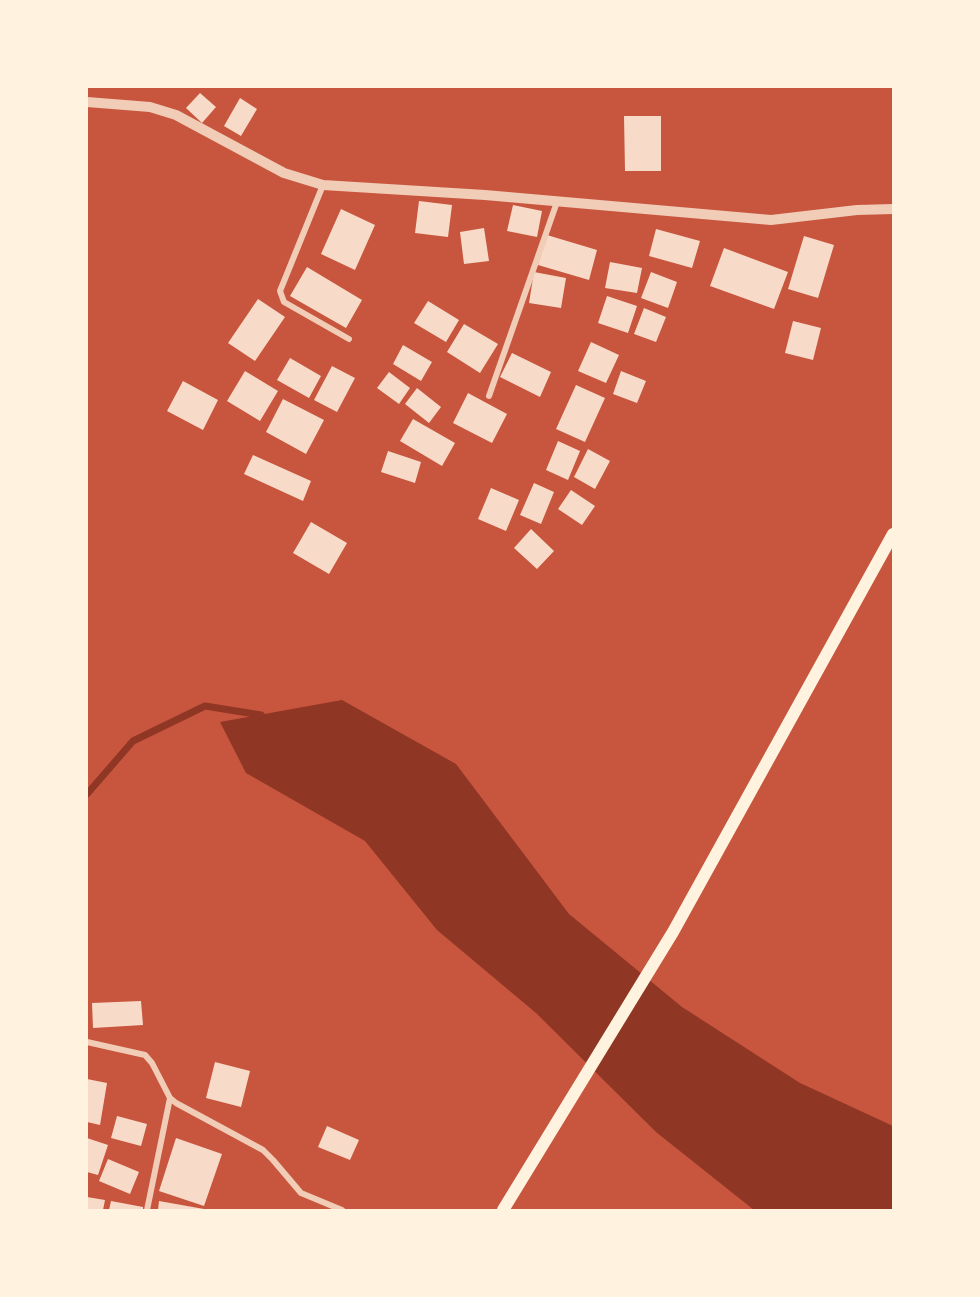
<!DOCTYPE html>
<style>
body{margin:0}
#map{position:relative;width:980px;height:1297px;overflow:hidden;background:#c8553d;font-family:"Libre Baskerville",serif}
canvas{display:block}
.frame{position:absolute;inset:0;border:88px solid #fff3e0;pointer-events:none}
</style>
<div id="map">
<canvas width="980" height="1297"></canvas>
<div class="frame"></div>
</div>
<script>
const g = document.querySelector('canvas').getContext('2d');
g.lineJoin = 'round';
function paint(path, color) {
  g.fillStyle = color;
  g.fill(path, 'evenodd');
}
function poly(rows) {
  const path = new Path2D();
  for (const r of rows) {
    path.moveTo(r[0], r[1]);
    for (let i = 2; i < r.length; i += 2) path.lineTo(r[i], r[i + 1]);
  }
  return path;
}
function strokePath(path, color, width, dash) {
  g.strokeStyle = color;
  g.lineWidth = width;
  g.lineCap = dash ? 'butt' : 'round';
  g.setLineDash(dash || []);
  g.stroke(path);
}
paint(poly([
 [342,700,456,764,569,914,682,1007,800,1083,893,1126,893,1210,754,1210,656,1132,536,1013,437,930,365,841,246,773,220,722]
]), '#8f3625');
strokePath(poly([
 [87,794,133,741,205,706,261,715]
]), '#8f3625', 7);
paint(poly([
 [200,93,216,107,202,123,186,108],
 [240,98,257,109,241,136,224,126],
 [624,116,661,116,661,171,625,171],
 [419,201,452,205,448,237,415,233],
 [513,205,542,211,537,237,507,231],
 [341,209,375,225,355,270,321,254],
 [484,228,489,261,464,264,460,232],
 [656,229,700,241,692,268,649,256],
 [547,235,597,250,589,280,538,265],
 [804,236,834,245,818,298,788,289],
 [724,248,788,272,774,309,710,286],
 [610,262,642,268,637,293,605,288],
 [307,267,362,300,346,328,290,296],
 [534,272,566,278,561,308,529,303],
 [651,272,677,282,668,308,641,298],
 [607,296,637,306,628,333,598,323],
 [258,299,285,317,255,361,228,343],
 [428,301,459,320,446,342,414,323],
 [644,308,666,317,656,342,634,334],
 [793,321,821,328,813,360,785,353],
 [464,324,498,344,480,373,447,352],
 [591,342,619,355,606,383,578,371],
 [403,345,432,362,421,381,393,364],
 [512,353,551,372,540,397,500,377],
 [290,358,321,376,309,398,277,380],
 [332,366,355,378,337,412,314,400],
 [245,371,278,391,260,421,227,401],
 [621,371,646,381,637,403,613,394],
 [389,372,410,388,399,404,377,388],
 [183,381,218,400,203,430,167,411],
 [576,385,605,398,585,442,556,429],
 [417,388,441,407,429,423,405,404],
 [468,393,507,414,492,443,453,423],
 [283,399,324,420,306,454,266,432],
 [413,419,455,443,442,466,400,441],
 [558,441,580,451,568,480,546,470],
 [588,449,610,461,595,489,574,477],
 [388,451,421,462,415,483,381,472],
 [253,455,311,481,303,501,244,474],
 [534,483,554,492,541,524,520,515],
 [491,488,519,500,506,531,478,519],
 [571,490,595,506,582,525,558,509],
 [311,522,347,543,329,574,293,553],
 [531,529,554,551,537,569,514,548],
 [141,1001,143,1025,93,1028,92,1003],
 [215,1062,250,1071,241,1107,206,1098],
 [87,1079,107,1083,100,1125,87,1122],
 [117,1116,147,1124,141,1146,111,1138],
 [327,1126,359,1140,350,1160,318,1147],
 [87,1138,108,1145,98,1175,87,1172],
 [176,1138,222,1154,204,1206,159,1191],
 [108,1159,139,1172,130,1194,99,1181],
 [87,1197,105,1200,103,1210,87,1210],
 [111,1201,143,1207,143,1210,109,1210],
 [159,1201,204,1209,204,1210,158,1210]
]), '#f7dbc8');
strokePath(poly([
 [323,185,280,291,284,302,349,339],
 [489,396,557,202],
 [87,1042,145,1055,152,1063,170,1098,176,1103,263,1150,273,1160,301,1193,342,1210],
 [147,1210,170,1098]
]), '#f1ccb7', 6);
strokePath(poly([
 [87,102,150,107,176,115,284,173,323,185,485,195,771,220,857,210,893,209]
]), '#f1ccb7', 10);
strokePath(poly([
 [503,1210,673,932,893,534]
]), '#fff3e0', 12);
</script>
